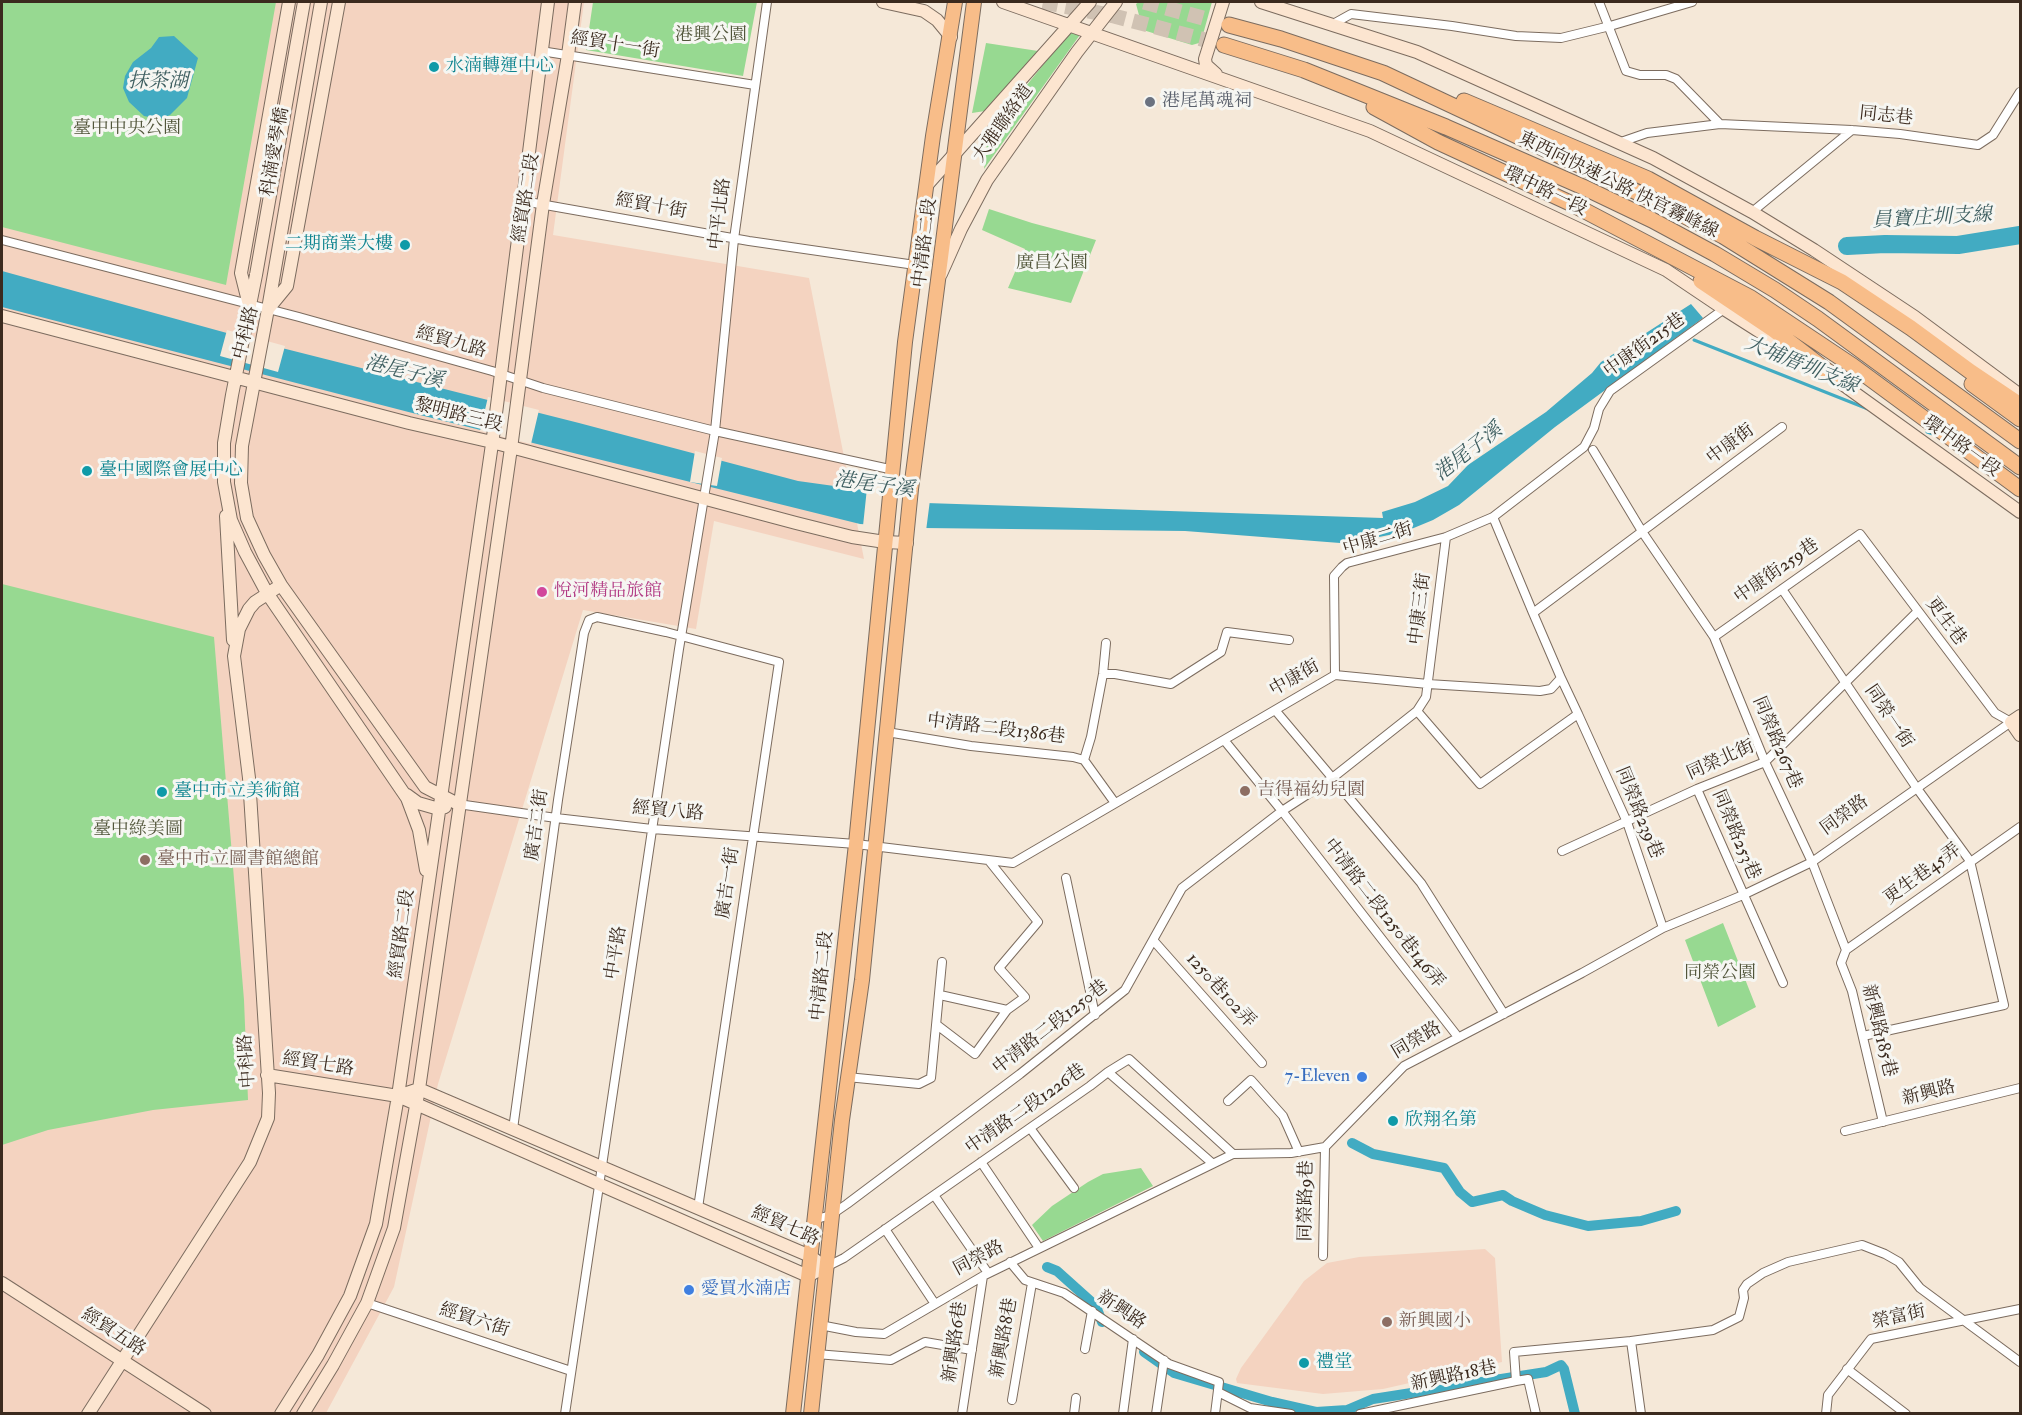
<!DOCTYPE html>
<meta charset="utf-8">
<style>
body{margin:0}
#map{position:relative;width:2022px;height:1415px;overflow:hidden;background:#f5e8d8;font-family:"IM FELL Double Pica",serif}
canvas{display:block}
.frame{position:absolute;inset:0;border:3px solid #3b2a1e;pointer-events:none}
</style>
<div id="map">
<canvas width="2022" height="1415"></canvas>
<div class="frame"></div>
</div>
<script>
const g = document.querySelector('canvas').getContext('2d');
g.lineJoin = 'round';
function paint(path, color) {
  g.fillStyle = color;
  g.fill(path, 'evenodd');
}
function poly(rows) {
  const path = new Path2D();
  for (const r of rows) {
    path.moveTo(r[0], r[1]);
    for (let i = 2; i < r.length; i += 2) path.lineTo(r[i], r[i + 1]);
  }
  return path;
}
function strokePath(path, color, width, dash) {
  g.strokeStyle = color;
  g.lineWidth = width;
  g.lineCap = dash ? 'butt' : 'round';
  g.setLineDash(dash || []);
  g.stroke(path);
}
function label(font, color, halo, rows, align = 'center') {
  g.font = font + ' "IM FELL Double Pica","Noto Serif TC",serif';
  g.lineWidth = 6;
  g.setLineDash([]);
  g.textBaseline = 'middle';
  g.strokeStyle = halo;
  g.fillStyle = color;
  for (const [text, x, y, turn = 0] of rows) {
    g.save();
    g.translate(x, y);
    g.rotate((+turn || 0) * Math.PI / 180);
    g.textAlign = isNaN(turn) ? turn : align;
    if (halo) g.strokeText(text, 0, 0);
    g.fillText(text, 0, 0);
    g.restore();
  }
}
paint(poly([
 [2,2,584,2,553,235,809,278,864,559,714,521,696,629,583,610,438,1084,394,1287,326,1413,2,1414],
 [1485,1249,1495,1258,1502,1362,1383,1389,1323,1394,1237,1383,1236,1379,1241,1368,1304,1281,1327,1263,1359,1257]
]), '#f4d3c0');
paint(poly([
 [2,2,276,2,226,285,2,227],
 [593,2,757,2,743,76,586,50],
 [1139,2,1212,2,1202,38,1199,43,1192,45,1143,30,1136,4],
 [1073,28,1082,32,984,169,988,133],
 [986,43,1038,51,985,111,972,113],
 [989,209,1032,223,1096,240,1071,303,1008,288,1025,249,982,230],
 [2,584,214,637,244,1000,248,1100,153,1110,48,1130,2,1145],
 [1723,923,1756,1007,1718,1027,1685,940],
 [1141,1168,1153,1186,1043,1241,1032,1225,1052,1206,1088,1182,1103,1174]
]), '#97d991');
paint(poly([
 [174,36,198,58,187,98,170,115,160,119,144,116,129,102,123,88,125,76,133,62,151,48,159,37],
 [2,271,274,346,579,423,798,481,863,490,926,503,1383,518,1382,512,1415,502,1448,486,1468,465,1546,412,1592,373,1601,362,1691,304,1703,318,1555,427,1459,505,1433,520,1404,532,1379,537,1372,542,1353,544,1185,531,924,528,860,524,424,416,2,307]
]), '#42abc2');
paint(poly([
 [227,330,285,346,278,372,220,356],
 [488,397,539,410,531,444,480,431],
 [695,451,722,458,717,486,690,482],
 [867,488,930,500,926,531,863,526]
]), '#f5e8d8');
strokePath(poly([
 [1694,340,1868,409],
 [1927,432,1933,434]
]), '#42abc2', 3);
strokePath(poly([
 [1352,1143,1373,1154,1444,1168,1460,1192,1472,1202,1503,1195,1512,1201,1545,1215,1588,1226,1641,1221,1676,1211],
 [1047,1267,1057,1271,1096,1306,1102,1322],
 [1144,1352,1174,1373,1272,1402,1316,1412,1347,1410,1373,1399,1546,1372,1561,1365,1564,1369,1575,1414]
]), '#42abc2', 10);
strokePath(poly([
 [1847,246,1885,244,1958,245,2020,235]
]), '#42abc2', 18);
strokePath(poly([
 [1043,2,1114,16,1224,45],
 [1144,2,1229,25]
]), '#d0c2b3', 15, [15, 8]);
const street = poly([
 [1599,2,1626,71,1640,75,1666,75,1676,79,1720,124],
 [1333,24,1351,14,1452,26,1516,36,1561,38,1610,26,1692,2],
 [541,51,755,85],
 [1621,142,1647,133,1720,124,1852,130,1900,134,1978,145,1993,135,2020,92],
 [523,201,749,241,915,265],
 [1752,212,1852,130],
 [2,240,299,317,492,371,543,388,715,431,894,470],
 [1593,450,1643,533,1714,637,1765,762,1812,862,1846,950],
 [1493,517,1533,613],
 [1782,589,1916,787,1970,861,2004,1005,1863,1036],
 [1103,674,1115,674,1171,684,1221,652,1227,632,1289,640],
 [1335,675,1334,576,1342,567,1347,563,1446,537,1493,517,1584,447,1594,428,1599,409,1610,391,1724,309],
 [1275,710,1421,883,1504,1014],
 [1417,711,1480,784,1578,714,1561,678],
 [1578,714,1627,822,1663,928],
 [887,732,971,746,1073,757,1084,760,1115,803],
 [1224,740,1282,811,1458,1037],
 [1084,760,1091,737,1103,674,1106,643],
 [1697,789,1783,983],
 [458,804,556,818,652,829,856,844,1013,863,1335,675,1428,684,1540,691,1551,689,1561,678,1533,613,1782,427],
 [1562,851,1697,789,1765,762,1917,612],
 [1066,878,1095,1015],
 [1153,940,1262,1063],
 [1846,950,2020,827],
 [1846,950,1841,963,1852,991,1883,1122],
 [940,995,1007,1010,1025,997,999,968,1038,922,990,862],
 [937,1025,975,1054,1007,1010],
 [1108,1072,1212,1163],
 [847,1077,919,1084,931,1078,942,962],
 [1228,1101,1251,1080,1283,1116,1299,1152],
 [1030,1128,1074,1188],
 [513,1129,558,800,584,633,589,620,597,617,666,632,779,662,698,1208],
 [1845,1131,2020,1088],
 [981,1162,1039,1248],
 [934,1195,988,1273],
 [813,1220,831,1215,847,1204,1020,1074,1125,990,1182,888,1282,811,1331,779,1417,711,1426,697,1446,537],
 [885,1229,935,1304],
 [1323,1256,1325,1147],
 [1010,1262,1025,1280,1064,1293,1169,1364,1219,1382,1215,1414],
 [826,1267,844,1258,1090,1086,1108,1072,1129,1059,1233,1154],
 [367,1303,571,1371],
 [820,1325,856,1332,884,1334,983,1276,1233,1154,1291,1153,1325,1147,1404,1066,1582,973,1663,928,1743,895,1812,862,2011,722,1995,713,1860,534,1714,637],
 [1631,1341,1641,1414],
 [1085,1349,1092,1311],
 [816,1354,891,1360,925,1342,972,1350],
 [1847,1369,1906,1414],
 [1516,1381,1528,1379,1536,1414],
 [1218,1392,1250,1408,1291,1414],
 [1012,1400,1032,1283],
 [565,1414,679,649,715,431,734,239,767,2],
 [962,1414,983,1276],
 [1074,1414,1076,1398],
 [1123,1414,1133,1339],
 [1156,1414,1164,1360],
 [1360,1414,1516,1381,1514,1352,1631,1341,1713,1330,1739,1317,1744,1298,1743,1290,1747,1284,1763,1273,1788,1262,1862,1245,1885,1254,1899,1262,1920,1288,2020,1362],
 [1826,1414,1828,1395,1871,1339,2020,1309]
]);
const secondary = poly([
 [304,2,256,275,232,395,224,443,224,482,231,520,245,552,267,593,407,798,419,830,426,870],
 [321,2,268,309,242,446,241,483,247,518,264,555,281,585,425,787,458,804],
 [883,2,924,11,937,20,951,37],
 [1003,2,1370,131,1666,270,1724,309,1801,358],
 [1261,2,1417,52,1653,158,1752,212,1814,250,1915,317,2020,395],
 [1216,74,1206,65,1205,59,1223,2],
 [926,186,1090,2],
 [941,274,961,229,987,180,1077,52,1116,2],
 [248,301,241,273,289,2],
 [269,308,287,286,339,2],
 [2,316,409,423,492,442,796,523,852,537,885,542,907,543],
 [1827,373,2020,512],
 [226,516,233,640],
 [2020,716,2011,722,2020,735],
 [407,795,418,803,439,809,445,807],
 [267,1075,398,1096,808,1276,825,1267,810,1256,419,1089,398,1096],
 [2,1283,205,1414],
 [88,1414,250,1162,268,1118,269,1093,249,778,234,656,239,629,249,609,255,602,281,585],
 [281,1414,318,1355,350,1296,376,1224,398,1096,493,437,548,2],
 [303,1414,333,1365,367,1303,394,1228,419,1089,512,441,543,204,568,55,575,2]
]);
const primary = poly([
 [793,1414,856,844,905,342,933,136,955,2],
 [811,1414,842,1120,862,980,911,489,974,2]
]);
const highway = poly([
 [1229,25,1281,39,1383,73,1660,203,1723,236,1829,302,2020,441],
 [1224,45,1304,70,1446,127,1583,187,1652,220,1715,254,1775,290,1818,319,2020,467],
 [1464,101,1648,179,1755,238,1842,282,1911,328,1971,372,2020,405],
 [1374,107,1438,142,1570,203,1751,298,1853,366,2020,489],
 [1701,281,1774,330,1835,377],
 [1972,384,2020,419]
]);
strokePath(street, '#7c6c5f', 10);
strokePath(secondary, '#7c6c5f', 14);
strokePath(primary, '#7c6c5f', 16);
strokePath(highway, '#7c6c5f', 17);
strokePath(street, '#fff', 8);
strokePath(secondary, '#fce5d0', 12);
strokePath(primary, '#f8bd89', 14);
strokePath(highway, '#f8bd89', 15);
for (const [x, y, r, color] of [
 [434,67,6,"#0f9aa8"],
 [1150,102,6,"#6b7280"],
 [405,245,6,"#0f9aa8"],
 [87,471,6,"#0f9aa8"],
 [542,592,6,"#d1479c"],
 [1245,791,6,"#8d6e63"],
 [162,792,6,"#0f9aa8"],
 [145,860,6,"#8d6e63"],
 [1362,1077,6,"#3f7fe0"],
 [1393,1121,6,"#0f9aa8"],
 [689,1290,6,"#3f7fe0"],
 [1387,1322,6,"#8d6e63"],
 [1304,1363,6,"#0f9aa8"]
]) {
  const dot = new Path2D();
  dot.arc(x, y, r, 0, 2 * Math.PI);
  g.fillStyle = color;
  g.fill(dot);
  strokePath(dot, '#f6f6f2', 2);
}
label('18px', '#52563b', '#f6f6f2', [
 ["港興公園",711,36],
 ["臺中中央公園",127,129],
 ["廣昌公園",1052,264],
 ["臺中綠美圖",138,830],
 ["同榮公園",1720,974]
]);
label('18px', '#3b2a1e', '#f6f6f2', [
 ["經貿十一街",615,46,9],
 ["同志巷",1886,117,6],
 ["大雅聯絡道",1004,124,-55],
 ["科湳愛琴橋",276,152,-80],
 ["東西向快速公路 快官霧峰線",1618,186,26],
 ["環中路一段",1545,192,26],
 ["經貿路二段",527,198,-81],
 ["經貿十街",651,207,10],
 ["中平北路",721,214,-83],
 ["中清路二段",926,243,-83],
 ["中科路",247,333,-76],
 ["經貿九路",451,343,16],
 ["中康街215巷",1645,346,-36],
 ["黎明路三段",458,416,14],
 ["中康街",1731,445,-37],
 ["環中路一段",1961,447,36],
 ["中康二街",1378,540,-17],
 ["中康街259巷",1777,572,-35],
 ["中康三街",1421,609,-83],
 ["更生巷",1945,622,53],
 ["中康街",1295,679,-30],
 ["同榮一街",1888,717,56],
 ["中清路二段1386巷",996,730,7],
 ["同榮路267巷",1776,743,67],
 ["同榮北街",1721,761,-24],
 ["經貿八路",668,812,5],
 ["同榮路239巷",1638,813,68],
 ["同榮路",1845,816,-36],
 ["廣吉二街",538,825,-82],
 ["同榮路253巷",1735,835,67],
 ["更生巷45弄",1923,875,-36],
 ["廣吉一街",729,883,-82],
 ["中清路二段1250巷146弄",1383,914,52],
 ["經貿路二段",403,934,-82],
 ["中平路",617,953,-81],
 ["中清路二段",823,976,-84],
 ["1250巷102弄",1220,991,48],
 ["中清路二段1250巷",1051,1028,-38],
 ["新興路185巷",1878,1031,76],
 ["同榮路",1417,1041,-31],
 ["中科路",248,1061,-94],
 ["經貿七路",318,1065,9],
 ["新興路",1929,1094,-14],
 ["中清路二段1226巷",1026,1110,-35],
 ["同榮路9巷",1307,1201,-89],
 ["經貿七路",785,1227,24],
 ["同榮路",979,1259,-28],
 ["新興路",1121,1311,34],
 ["榮富街",1899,1318,-13],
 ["經貿六街",474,1321,18],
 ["經貿五路",113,1333,33],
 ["新興路8巷",1005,1338,-80],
 ["新興路6巷",956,1342,-82],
 ["新興路18巷",1454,1377,-12]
]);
label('18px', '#0d838f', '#f6f6f2', [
 ["水湳轉運中心",446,67],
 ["二期商業大樓",393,245,"right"],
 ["臺中國際會展中心",99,471],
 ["臺中市立美術館",174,792],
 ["欣翔名第",1405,1121],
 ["禮堂",1316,1363]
], 'left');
label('18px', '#5b616d', '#f6f6f2', [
 ["港尾萬魂祠",1162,102]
], 'left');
label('18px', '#b23c85', '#f6f6f2', [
 ["悅河精品旅館",554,592]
], 'left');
label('18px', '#785e54', '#f6f6f2', [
 ["吉得福幼兒園",1257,791],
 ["臺中市立圖書館總館",157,860],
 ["新興國小",1399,1322]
], 'left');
label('18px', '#366cbe', '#f6f6f2', [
 ["7-Eleven",1350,1077],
 ["愛買水湳店",701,1290,"left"]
], 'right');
label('italic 20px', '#3e5e60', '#f6f6f2', [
 ["抹茶湖",158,83],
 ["員寶庄圳支線",1932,219,-3],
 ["大埔厝圳支線",1801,366,22],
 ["港尾子溪",404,373,14],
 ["港尾子溪",1469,453,-38],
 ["港尾子溪",874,486,8]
]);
</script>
